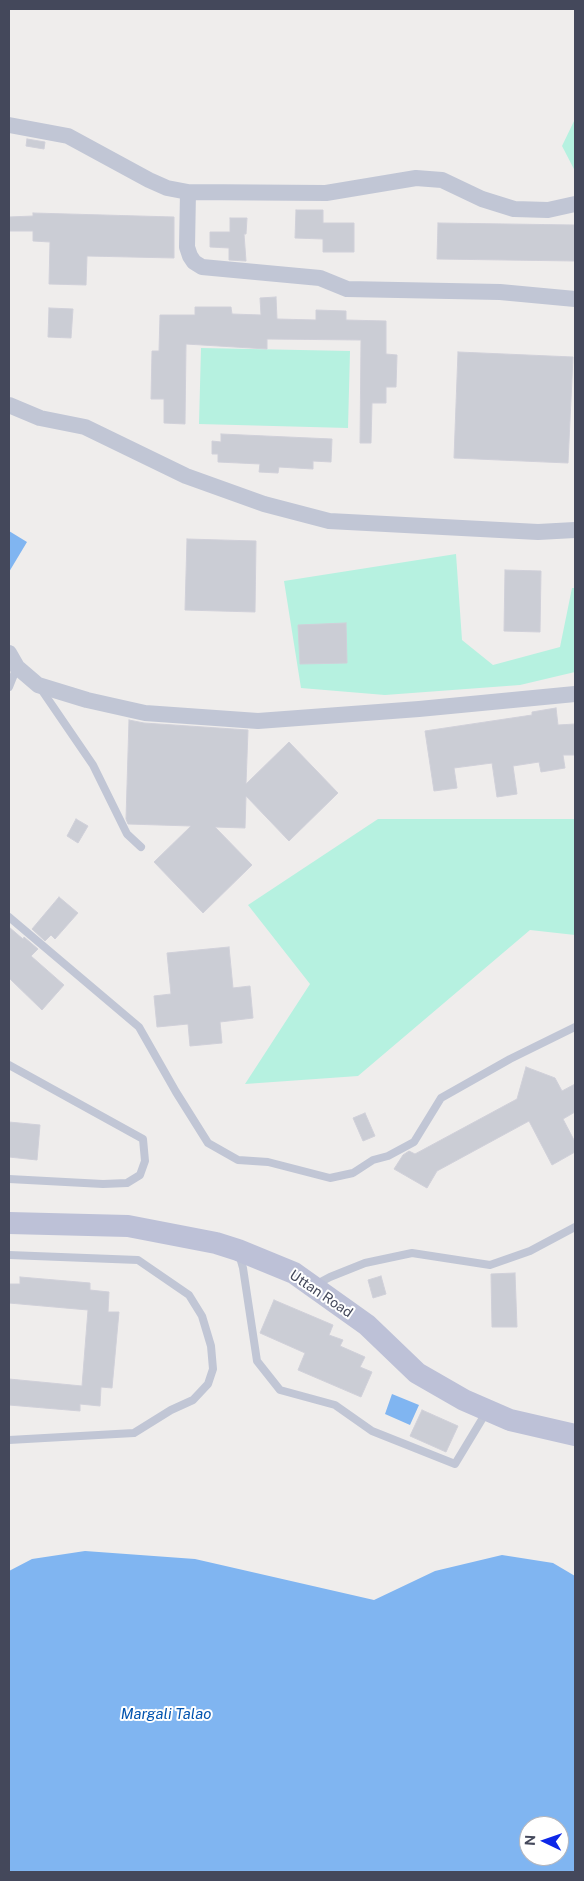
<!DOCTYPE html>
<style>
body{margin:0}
#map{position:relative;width:584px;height:1881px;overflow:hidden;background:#efedec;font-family:"Public Sans",sans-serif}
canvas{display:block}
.frame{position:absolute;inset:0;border:10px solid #44485b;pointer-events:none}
.north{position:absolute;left:519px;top:1816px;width:50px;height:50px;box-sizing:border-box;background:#fff;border:1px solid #b4b6bd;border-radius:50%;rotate:273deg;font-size:14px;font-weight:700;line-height:20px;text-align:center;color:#44485b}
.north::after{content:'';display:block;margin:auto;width:18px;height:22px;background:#0d27e8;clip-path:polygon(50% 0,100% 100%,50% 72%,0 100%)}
</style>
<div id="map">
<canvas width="584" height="1881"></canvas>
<div class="frame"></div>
<div class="north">N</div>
</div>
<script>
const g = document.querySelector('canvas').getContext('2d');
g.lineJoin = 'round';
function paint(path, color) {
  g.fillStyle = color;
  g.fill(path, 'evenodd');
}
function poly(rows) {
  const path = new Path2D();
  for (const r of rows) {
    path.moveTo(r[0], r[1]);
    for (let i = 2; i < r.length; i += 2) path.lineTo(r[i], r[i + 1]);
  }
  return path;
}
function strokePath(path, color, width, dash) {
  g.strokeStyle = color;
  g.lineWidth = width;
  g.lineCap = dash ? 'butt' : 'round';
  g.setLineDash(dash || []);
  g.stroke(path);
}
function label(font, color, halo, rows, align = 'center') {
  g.font = font + ' "Public Sans",sans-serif';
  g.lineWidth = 4;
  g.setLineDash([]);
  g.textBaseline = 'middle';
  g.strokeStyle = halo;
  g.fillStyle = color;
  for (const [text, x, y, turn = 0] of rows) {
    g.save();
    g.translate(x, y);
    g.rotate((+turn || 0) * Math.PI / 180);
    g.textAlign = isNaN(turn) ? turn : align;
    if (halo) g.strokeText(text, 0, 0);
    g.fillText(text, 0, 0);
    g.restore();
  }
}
paint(poly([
 [575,119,575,171,562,146],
 [201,348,350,351,348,428,199,424],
 [456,554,462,640,493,665,560,647,572,588,575,588,575,672,520,685,385,695,301,688,284,581],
 [378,819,575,819,575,935,530,930,358,1076,245,1084,310,984,248,905]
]), '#b6f1e0');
paint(poly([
 [9,531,27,542,9,572],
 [392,1394,419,1405,410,1425,385,1414],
 [85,1551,195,1559,374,1600,435,1571,502,1555,553,1563,575,1576,575,1872,9,1872,9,1571,32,1559],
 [529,1826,559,1826,559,1856,529,1856]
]), '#80b5f1');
const building = poly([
 [27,139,45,142,44,149,26,146,27,139],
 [296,210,323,210,323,223,354,223,354,252,323,252,323,239,295,238,296,210],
 [33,213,174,217,174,258,87,256,86,285,49,284,50,242,33,241,33,231,9,231,9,217,33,216,33,213],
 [230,218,247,218,246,234,244,234,246,261,229,260,229,248,210,247,210,232,230,232,230,218],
 [438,223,575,225,575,261,437,259,438,223],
 [276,297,277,319,316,320,316,310,346,311,346,320,386,321,386,354,397,355,396,387,386,387,386,403,372,403,371,443,360,443,361,340,267,339,267,349,186,344,185,424,164,423,164,399,151,399,152,351,159,351,160,315,195,315,195,307,231,307,232,314,261,315,260,298,276,297],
 [49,308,73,309,71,338,48,337,49,308],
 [458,352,573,357,568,463,454,458,458,352],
 [221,434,332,439,331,462,313,461,313,469,279,467,278,473,259,472,260,464,218,462,218,454,212,454,212,441,221,442,221,434],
 [187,539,256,541,255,612,185,610,187,539],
 [505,570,541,571,540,632,504,631,505,570],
 [346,623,347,663,300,664,298,625,346,623],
 [556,708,558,725,575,724,575,755,563,755,565,768,541,772,539,762,513,766,517,794,497,797,492,763,454,768,457,788,434,791,425,731,532,715,532,712,556,708],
 [129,720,144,723,248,730,246,784,289,742,338,793,289,841,246,796,245,828,215,827,252,865,203,913,154,862,191,826,128,824,126,819,129,720],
 [76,819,88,826,78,843,67,836,76,819],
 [59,897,78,913,55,939,51,935,45,941,32,929,59,897],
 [9,927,23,939,24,937,38,949,31,956,64,985,42,1010,9,978,9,927],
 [229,947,233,988,250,986,253,1018,220,1022,222,1043,190,1046,188,1024,157,1027,154,996,171,994,167,953,229,947],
 [526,1067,555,1078,562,1091,575,1084,575,1112,563,1119,575,1142,575,1152,552,1165,529,1121,437,1171,427,1188,394,1169,403,1155,409,1151,415,1154,517,1099,526,1067],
 [365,1113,375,1136,363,1141,353,1118,365,1113],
 [9,1122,40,1125,37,1160,9,1157,9,1122],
 [515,1273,517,1327,492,1327,491,1274,515,1273],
 [381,1276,386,1294,373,1298,368,1280,381,1276],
 [20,1277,90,1283,90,1290,109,1292,108,1312,119,1312,112,1388,101,1387,100,1406,80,1404,80,1411,9,1405,9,1379,82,1386,88,1310,9,1303,9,1284,20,1284,20,1277],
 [274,1300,333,1325,329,1335,343,1340,340,1346,365,1357,360,1367,372,1372,361,1397,298,1370,305,1353,260,1333,274,1300],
 [422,1410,458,1426,446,1452,410,1436,422,1410]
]);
paint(building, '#cbcdd5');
strokePath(building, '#d0d0d9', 1);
strokePath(poly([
 [9,687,17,667],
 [41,689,93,765,127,834,141,847],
 [9,917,139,1027,176,1092,208,1143,238,1160,268,1162,330,1178,353,1173,373,1160,388,1156,414,1142,441,1098,510,1059,575,1027],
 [9,1065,143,1139,145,1161,140,1175,127,1183,103,1184,9,1179],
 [239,1254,243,1268,257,1361,280,1390,335,1405,372,1431,455,1464,487,1411],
 [9,1255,138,1260,189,1295,202,1316,211,1346,213,1369,208,1384,193,1400,171,1410,134,1433,9,1440],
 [315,1285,330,1277,365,1263,412,1253,490,1265,530,1251,575,1227]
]), '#c1c6d5', 8);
strokePath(poly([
 [9,125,68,136,149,180,167,188,188,192,326,193,416,178,442,180,482,199,514,209,548,210,575,204],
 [188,192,187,247,190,256,194,262,202,267,320,278,347,289,500,292,575,299],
 [9,405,40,418,85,427,186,476,264,504,329,521,538,532,575,530],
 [9,653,17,667,38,685,87,700,145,713,258,721,419,709,575,694]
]), '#c1c6d5', 16);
strokePath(poly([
 [9,1223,128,1226,216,1243,238,1250,294,1273,367,1325,417,1373,464,1400,510,1420,575,1435]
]), '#bdc1d7', 22);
label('14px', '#44485b', '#fff', [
 ["Uttan Road",321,1294,34]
]);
label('italic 15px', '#0354af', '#fff', [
 ["Margali Talao",166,1714]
]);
</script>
